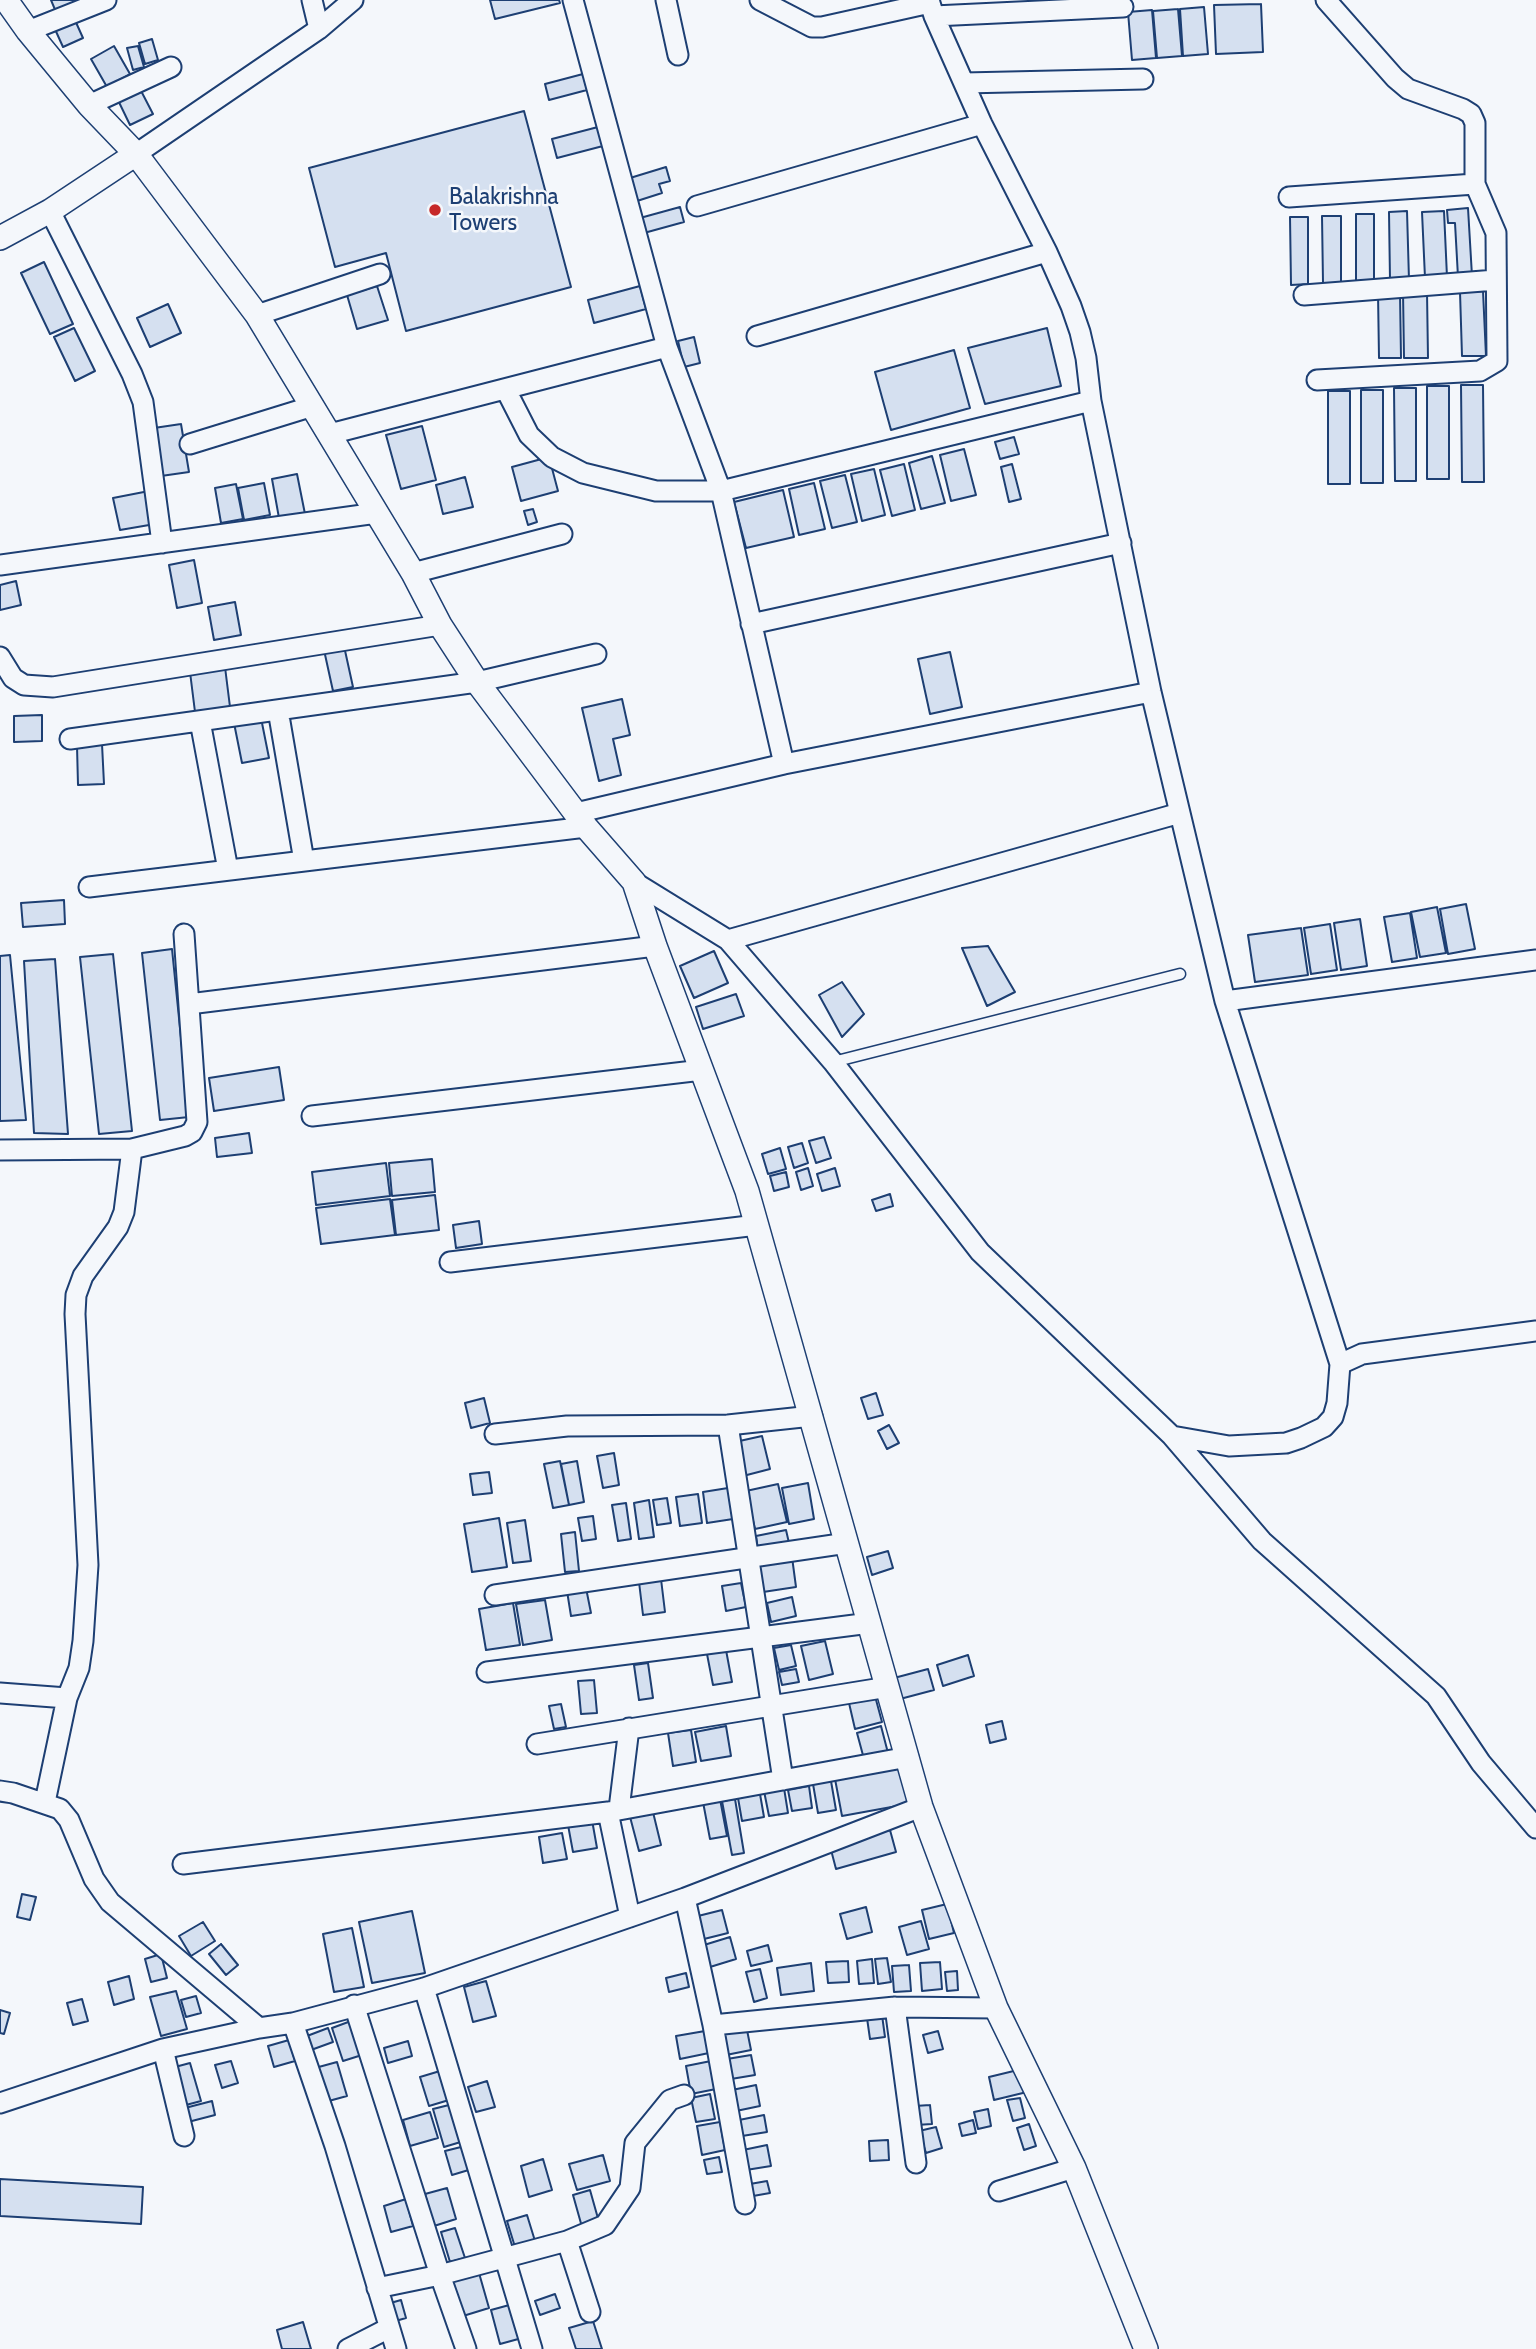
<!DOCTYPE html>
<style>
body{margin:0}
canvas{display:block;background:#f4f7fb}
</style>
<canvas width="1536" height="2349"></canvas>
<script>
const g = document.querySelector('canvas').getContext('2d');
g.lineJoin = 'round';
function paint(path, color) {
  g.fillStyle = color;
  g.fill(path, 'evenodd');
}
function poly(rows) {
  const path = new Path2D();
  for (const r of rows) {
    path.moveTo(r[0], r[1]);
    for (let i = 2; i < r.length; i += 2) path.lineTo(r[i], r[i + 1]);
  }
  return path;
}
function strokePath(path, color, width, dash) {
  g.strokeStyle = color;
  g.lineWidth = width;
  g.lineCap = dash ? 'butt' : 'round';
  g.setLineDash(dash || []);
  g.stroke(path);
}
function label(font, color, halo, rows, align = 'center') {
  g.font = font + ' Cabin,sans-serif';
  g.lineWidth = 5;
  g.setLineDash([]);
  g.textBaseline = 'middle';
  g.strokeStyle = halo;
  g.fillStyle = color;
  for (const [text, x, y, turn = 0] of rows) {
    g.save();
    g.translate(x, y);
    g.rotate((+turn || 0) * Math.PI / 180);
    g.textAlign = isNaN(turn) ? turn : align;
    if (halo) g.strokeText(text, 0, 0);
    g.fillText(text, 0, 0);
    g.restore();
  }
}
const building = poly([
 [51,0,83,0,56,12,51,0],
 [490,0,559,0,560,3,495,19,490,0],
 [1261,4,1263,52,1216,54,1214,5,1261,4],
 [1204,7,1208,54,1183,56,1180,9,1204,7],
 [1178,9,1182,56,1157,58,1153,11,1178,9],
 [1152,10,1156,58,1132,60,1128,12,1152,10],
 [74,18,83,38,63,47,54,27,74,18],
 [152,39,158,60,145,64,139,43,152,39],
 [114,46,130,74,107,87,91,59,114,46],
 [138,46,144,67,133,70,127,48,138,46],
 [583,74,587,90,549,100,545,84,583,74],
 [138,85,153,114,130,125,116,96,138,85],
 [524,111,571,287,406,331,386,253,335,267,309,168,524,111],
 [598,127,603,146,557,158,552,139,598,127],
 [666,167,670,181,659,184,662,193,637,201,630,178,666,167],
 [680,207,684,222,644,233,640,218,680,207],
 [1468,208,1472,276,1458,277,1455,223,1448,223,1447,210,1468,208],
 [1407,211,1409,280,1390,280,1389,212,1407,211],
 [1444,211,1447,277,1425,278,1422,212,1444,211],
 [1356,214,1374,214,1374,282,1356,282,1356,214],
 [1322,216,1341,216,1341,283,1323,283,1322,216],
 [1290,217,1308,217,1308,284,1291,285,1290,217],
 [44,262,73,324,50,334,21,273,44,262],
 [377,286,388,320,357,329,347,295,377,286],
 [640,286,646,309,594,323,588,300,640,286],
 [1483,291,1486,356,1462,356,1460,292,1483,291],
 [1403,292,1427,292,1428,358,1404,358,1403,292],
 [1378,293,1400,293,1401,358,1379,358,1378,293],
 [168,304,181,333,150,347,137,318,168,304],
 [74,328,95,371,75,381,54,337,74,328],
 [1047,328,1061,386,985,404,968,348,1047,328],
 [694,337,700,363,684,367,678,341,694,337],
 [954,350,970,408,891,430,875,372,954,350],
 [1461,385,1483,385,1484,482,1462,482,1461,385],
 [1427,386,1449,386,1449,479,1427,479,1427,386],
 [1394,388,1416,388,1416,481,1395,481,1394,388],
 [1361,390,1383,390,1383,483,1361,483,1361,390],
 [1328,391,1350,391,1350,484,1328,484,1328,391],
 [181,424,189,472,161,476,154,428,181,424],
 [422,426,436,480,401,489,386,435,422,426],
 [1014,437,1019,454,1000,459,995,442,1014,437],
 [964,449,976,495,951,501,940,455,964,449],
 [932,456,945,503,921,509,909,463,932,456],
 [549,457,558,491,521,501,512,467,549,457],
 [904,464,915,510,892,516,880,470,904,464],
 [1012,464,1021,499,1009,502,1001,467,1012,464],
 [874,469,885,515,862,521,851,474,874,469],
 [297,474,305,514,279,518,272,479,297,474],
 [845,475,857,522,832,528,820,481,845,475],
 [465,477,473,507,443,514,436,485,465,477],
 [264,483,270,515,244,520,238,488,264,483],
 [814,483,825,529,799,535,789,489,814,483],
 [236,484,243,519,221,523,215,488,236,484],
 [783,490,794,537,746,548,734,502,783,490],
 [149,491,155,524,120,530,113,498,149,491],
 [533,509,537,522,528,525,524,511,533,509],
 [194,560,202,603,177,608,169,565,194,560],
 [16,581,21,605,0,610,0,585,16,581],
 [235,602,241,635,214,640,208,607,235,602],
 [344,646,353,687,333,691,324,650,344,646],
 [950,652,962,707,930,714,918,659,950,652],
 [225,667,230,707,195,712,190,672,225,667],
 [622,699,630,735,613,739,621,775,599,781,582,708,622,699],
 [42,715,42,741,14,742,14,716,42,715],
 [261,718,269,758,242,763,234,723,261,718],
 [102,744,104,784,78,785,77,746,102,744],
 [64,900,65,924,23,927,21,903,64,900],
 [1466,904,1475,949,1448,954,1440,909,1466,904],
 [1437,907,1446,953,1420,957,1411,912,1437,907],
 [1410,913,1417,958,1392,962,1384,917,1410,913],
 [1360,919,1367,966,1341,970,1334,923,1360,919],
 [1330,924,1337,970,1311,974,1304,928,1330,924],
 [1301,928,1308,975,1255,982,1248,935,1301,928],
 [988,946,1015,992,987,1006,962,948,988,946],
 [172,949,189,1117,160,1120,142,953,172,949],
 [714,951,728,983,694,998,680,966,714,951],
 [113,954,132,1131,99,1134,80,957,113,954],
 [10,955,26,1120,0,1121,0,956,10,955],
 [55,959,68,1134,34,1133,24,961,55,959],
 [842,982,864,1014,842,1037,819,995,842,982],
 [736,994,744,1016,703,1029,696,1007,736,994],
 [279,1067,284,1100,214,1111,209,1078,279,1067],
 [249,1133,252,1153,217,1157,215,1138,249,1133],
 [824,1137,831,1158,816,1163,809,1141,824,1137],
 [802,1143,808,1163,794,1168,788,1147,802,1143],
 [780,1148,786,1169,768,1174,762,1154,780,1148],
 [432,1159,435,1192,392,1196,389,1163,432,1159],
 [386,1163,390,1196,316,1205,312,1172,386,1163],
 [808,1168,813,1186,801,1190,796,1172,808,1168],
 [835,1168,840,1186,822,1191,817,1174,835,1168],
 [786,1172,789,1187,774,1191,770,1176,786,1172],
 [890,1194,893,1206,876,1211,872,1200,890,1194],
 [435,1195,439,1230,396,1235,392,1200,435,1195],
 [390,1199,395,1235,321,1244,316,1208,390,1199],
 [479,1221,482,1244,456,1248,453,1225,479,1221],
 [876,1393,883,1415,868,1419,861,1398,876,1393],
 [484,1398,490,1423,471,1428,465,1403,484,1398],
 [889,1425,899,1443,887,1449,878,1431,889,1425],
 [762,1436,770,1469,743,1476,735,1442,762,1436],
 [614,1453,619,1485,603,1488,597,1456,614,1453],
 [560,1461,569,1505,553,1508,544,1464,560,1461],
 [577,1461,584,1502,569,1505,561,1464,577,1461],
 [489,1472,492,1493,473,1495,470,1474,489,1472],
 [808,1483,814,1519,789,1524,782,1488,808,1483],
 [778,1484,787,1522,755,1529,746,1491,778,1484],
 [728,1488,733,1519,707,1523,703,1492,728,1488],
 [698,1494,702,1523,680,1526,676,1497,698,1494],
 [667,1498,671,1523,657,1525,653,1500,667,1498],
 [649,1500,654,1537,639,1539,634,1503,649,1500],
 [626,1503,631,1539,618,1541,612,1505,626,1503],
 [593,1516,596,1539,582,1541,578,1518,593,1516],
 [499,1518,507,1567,472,1572,464,1524,499,1518],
 [525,1520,531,1561,513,1563,507,1523,525,1520],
 [786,1530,789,1543,758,1550,756,1536,786,1530],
 [575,1532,579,1571,565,1572,561,1534,575,1532],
 [888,1551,893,1568,872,1575,867,1557,888,1551],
 [792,1557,796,1587,763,1592,758,1562,792,1557],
 [661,1579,665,1612,643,1615,639,1582,661,1579],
 [741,1583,746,1607,726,1611,722,1586,741,1583],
 [586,1588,591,1613,571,1616,567,1591,586,1588],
 [792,1597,796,1616,771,1622,767,1603,792,1597],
 [545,1600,552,1640,523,1645,516,1604,545,1600],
 [513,1603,520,1645,486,1650,479,1609,513,1603],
 [825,1641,833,1674,809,1680,801,1646,825,1641],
 [791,1645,796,1666,779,1670,774,1648,791,1645],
 [726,1650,732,1682,713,1685,707,1654,726,1650],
 [968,1655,974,1676,943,1686,937,1665,968,1655],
 [648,1663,653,1698,639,1700,634,1665,648,1663],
 [796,1669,799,1682,782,1685,779,1672,796,1669],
 [928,1669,934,1690,900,1699,894,1678,928,1669],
 [594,1680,597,1713,581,1714,578,1681,594,1680],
 [875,1696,882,1722,855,1729,849,1703,875,1696],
 [561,1704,566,1727,554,1729,549,1706,561,1704],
 [1002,1721,1006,1739,990,1743,986,1725,1002,1721],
 [726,1726,731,1756,701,1761,695,1732,726,1726],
 [881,1726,888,1753,864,1759,857,1733,881,1726],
 [691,1730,696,1762,673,1766,668,1733,691,1730],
 [901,1767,908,1804,842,1816,835,1779,901,1767],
 [831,1781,836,1810,818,1813,813,1784,831,1781],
 [809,1786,812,1808,792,1811,788,1790,809,1786],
 [784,1788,788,1813,769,1816,764,1791,784,1788],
 [760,1794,764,1817,742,1821,738,1798,760,1794],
 [720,1799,727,1836,710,1839,703,1802,720,1799],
 [735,1799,744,1853,732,1855,722,1801,735,1799],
 [652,1808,661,1845,639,1851,629,1813,652,1808],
 [592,1820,597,1848,573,1852,568,1825,592,1820],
 [890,1830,896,1852,836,1869,830,1846,890,1830],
 [562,1833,567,1859,543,1863,539,1837,562,1833],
 [22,1894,36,1897,30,1920,17,1917,22,1894],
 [947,1904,954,1933,929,1939,922,1910,947,1904],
 [866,1907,872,1932,847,1939,840,1914,866,1907],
 [722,1910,728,1933,704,1939,698,1916,722,1910],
 [412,1911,425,1973,372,1983,359,1922,412,1911],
 [921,1921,929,1949,907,1955,899,1927,921,1921],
 [203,1922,215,1941,191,1956,179,1936,203,1922],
 [352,1928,364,1987,334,1992,323,1934,352,1928],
 [730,1937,736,1959,710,1967,704,1945,730,1937],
 [221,1944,238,1965,226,1975,209,1954,221,1944],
 [768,1945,772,1961,751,1966,747,1951,768,1945],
 [161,1954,167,1978,151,1982,145,1959,161,1954],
 [887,1958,891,1982,878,1984,875,1959,887,1958],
 [872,1959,874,1983,859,1984,857,1961,872,1959],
 [848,1961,849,1982,828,1983,826,1962,848,1961],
 [940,1962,942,1989,922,1991,920,1963,940,1962],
 [811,1963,814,1991,781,1995,777,1968,811,1963],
 [909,1965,911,1991,894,1992,892,1966,909,1965],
 [760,1969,767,1998,754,2002,746,1972,760,1969],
 [957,1971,958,1990,947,1991,945,1972,957,1971],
 [686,1973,689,1987,669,1992,666,1978,686,1973],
 [129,1976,134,1999,114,2005,108,1982,129,1976],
 [486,1981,496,2016,473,2022,464,1987,486,1981],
 [176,1991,187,2029,161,2036,150,1997,176,1991],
 [196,1996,201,2013,186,2017,181,2000,196,1996],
 [82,1999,88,2021,73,2025,67,2003,82,1999],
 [0,2010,10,2013,4,2034,0,2033,0,2010],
 [882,2015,885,2037,870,2039,867,2018,882,2015],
 [351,2021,362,2055,343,2061,332,2028,351,2021],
 [746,2025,751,2050,726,2055,721,2029,746,2025],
 [328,2028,333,2042,311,2050,307,2036,328,2028],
 [705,2031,709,2053,680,2059,676,2036,705,2031],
 [938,2031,943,2049,928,2053,923,2035,938,2031],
 [289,2040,295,2061,274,2067,268,2046,289,2040],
 [408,2041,412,2056,388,2063,384,2048,408,2041],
 [751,2055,755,2075,731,2079,727,2059,751,2055],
 [231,2061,238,2083,222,2088,215,2065,231,2061],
 [711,2061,716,2089,691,2094,686,2066,711,2061],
 [337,2062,347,2096,325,2102,315,2068,337,2062],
 [190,2063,201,2101,186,2105,175,2067,190,2063],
 [1022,2069,1027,2092,994,2100,989,2077,1022,2069],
 [440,2071,449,2100,429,2106,420,2077,440,2071],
 [487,2081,495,2107,476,2112,468,2087,487,2081],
 [756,2085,760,2106,736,2111,732,2090,756,2085],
 [710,2094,715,2119,696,2122,691,2098,710,2094],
 [1020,2098,1025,2118,1013,2121,1007,2100,1020,2098],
 [212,2101,215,2115,188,2122,185,2108,212,2101],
 [453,2104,464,2141,444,2147,433,2109,453,2104],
 [930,2105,932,2124,916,2125,915,2106,930,2105],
 [988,2109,991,2126,978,2129,974,2112,988,2109],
 [430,2112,438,2138,410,2146,403,2120,430,2112],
 [764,2115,767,2132,742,2136,739,2120,764,2115],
 [973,2120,976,2133,962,2136,959,2124,973,2120],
 [720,2122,725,2150,702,2155,697,2126,720,2122],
 [1029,2124,1036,2146,1024,2150,1017,2128,1029,2124],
 [936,2127,942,2148,926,2153,919,2131,936,2127],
 [888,2140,889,2160,870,2161,869,2141,888,2140],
 [767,2145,771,2166,746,2170,743,2150,767,2145],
 [465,2146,472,2169,452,2175,445,2151,465,2146],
 [603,2155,610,2181,577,2190,569,2164,603,2155],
 [719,2157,722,2172,707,2174,704,2160,719,2157],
 [543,2159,552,2190,529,2197,521,2166,543,2159],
 [0,2179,143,2187,141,2224,0,2216,0,2179],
 [767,2181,770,2193,753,2196,750,2184,767,2181],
 [447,2188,456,2219,434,2226,425,2194,447,2188],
 [590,2190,599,2222,582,2227,573,2195,590,2190],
 [406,2199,413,2226,391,2232,384,2206,406,2199],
 [527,2215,535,2241,515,2247,507,2221,527,2215],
 [455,2228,465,2258,450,2262,441,2232,455,2228],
 [479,2273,489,2308,463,2316,452,2281,479,2273],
 [555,2294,560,2308,540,2315,535,2301,555,2294],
 [401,2300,406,2318,392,2322,387,2304,401,2300],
 [513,2304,522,2338,500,2344,491,2310,513,2304],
 [593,2321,602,2349,576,2349,569,2328,593,2321],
 [303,2322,311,2349,282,2349,277,2330,303,2322]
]);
paint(building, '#d5e0f0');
strokePath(building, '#1d3f73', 2);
const service = poly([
 [833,1062,1180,974]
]);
const minor = poly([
 [312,0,319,29],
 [573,0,667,347,721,491,784,764],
 [666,0,678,55],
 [760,0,812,27,822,27,930,3],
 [929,0,934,16,982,124,1047,252,1071,306,1080,332,1086,358,1091,401,1151,692,1225,1001,1340,1364,1337,1403,1333,1417,1324,1427,1301,1438,1286,1443,1229,1446,1172,1436],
 [934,16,1123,7],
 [28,31,106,0],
 [964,83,1143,79],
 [89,105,171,67],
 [136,154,319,29,353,0],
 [1289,197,1475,184],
 [697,206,982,124],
 [50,211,132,374,143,402,162,543],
 [1304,295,1496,280],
 [257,315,380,274],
 [757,336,1047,252],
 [1317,380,1480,371,1497,361,1496,233,1475,184,1475,123,1471,114,1463,109,1408,89,1395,78,1326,0],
 [506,390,529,435,552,457,583,473,656,491,721,491,1091,401],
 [330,434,667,347],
 [190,444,313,406],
 [0,565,377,513],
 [413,573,562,534],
 [751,624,1121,543],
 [0,657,13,678,24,685,53,687,440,625],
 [278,710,304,861],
 [200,721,228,870],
 [70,739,477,682,596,654],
 [576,813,784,764,1151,692],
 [634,882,728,940,833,1062,980,1252,1172,1436,1262,1541,1436,1696,1481,1763,1536,1828],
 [89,887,586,827],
 [728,940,1180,813],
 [1225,1001,1536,960],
 [189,1004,655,946],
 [312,1116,702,1070],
 [0,1150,132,1149,185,1136,192,1132,197,1122,184,934],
 [450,1262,757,1225],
 [1340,1364,1362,1354,1536,1331],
 [728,1425,783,1780],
 [495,1434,567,1426,728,1425,812,1416],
 [495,1595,847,1543],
 [487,1672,870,1623],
 [0,1693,67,1698],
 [537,1744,888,1687],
 [0,1791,13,1793,60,1809,69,1820,94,1879,110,1902,259,2028,293,2023,424,1988,685,1898,921,1807],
 [45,1802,67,1698,79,1668,83,1641,88,1565,75,1314,76,1295,83,1276,118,1227,124,1212,132,1149],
 [619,1809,629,1728],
 [608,1812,630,1917],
 [183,1864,608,1812,908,1757],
 [685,1898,713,2025,745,2204],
 [424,1988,532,2349],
 [354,2005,440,2275,466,2349],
 [895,2007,916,2163],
 [293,2023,335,2146,396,2349],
 [713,2025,895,2007,996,2008],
 [0,2103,163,2049],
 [184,2136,163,2049,259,2028],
 [999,2191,1074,2168],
 [567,2241,605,2225,630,2188,635,2143,670,2100,684,2095],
 [377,2288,440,2275,567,2241,590,2312],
 [348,2349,389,2328]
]);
const tertiary = poly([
 [6,0,28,31,89,105,136,154,257,315,413,573,440,625,477,682,586,827,634,882,655,946,747,1191,921,1807,996,2008,1074,2168,1146,2349],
 [0,238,50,211,136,154]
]);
strokePath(service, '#1d3f73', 13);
strokePath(minor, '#1d3f73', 23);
strokePath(tertiary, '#1d3f73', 26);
strokePath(service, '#f4f7fb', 10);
strokePath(minor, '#f4f7fb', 19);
strokePath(tertiary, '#f4f7fb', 23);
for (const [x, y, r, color] of [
 [435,210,7,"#c62828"]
]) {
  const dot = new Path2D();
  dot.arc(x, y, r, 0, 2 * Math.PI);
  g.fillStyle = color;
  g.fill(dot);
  strokePath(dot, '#f4f7fb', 2.5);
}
label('23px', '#1d3f73', '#f4f7fb', [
 ["Balakrishna",449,197],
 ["Towers",449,223]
], 'left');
</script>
